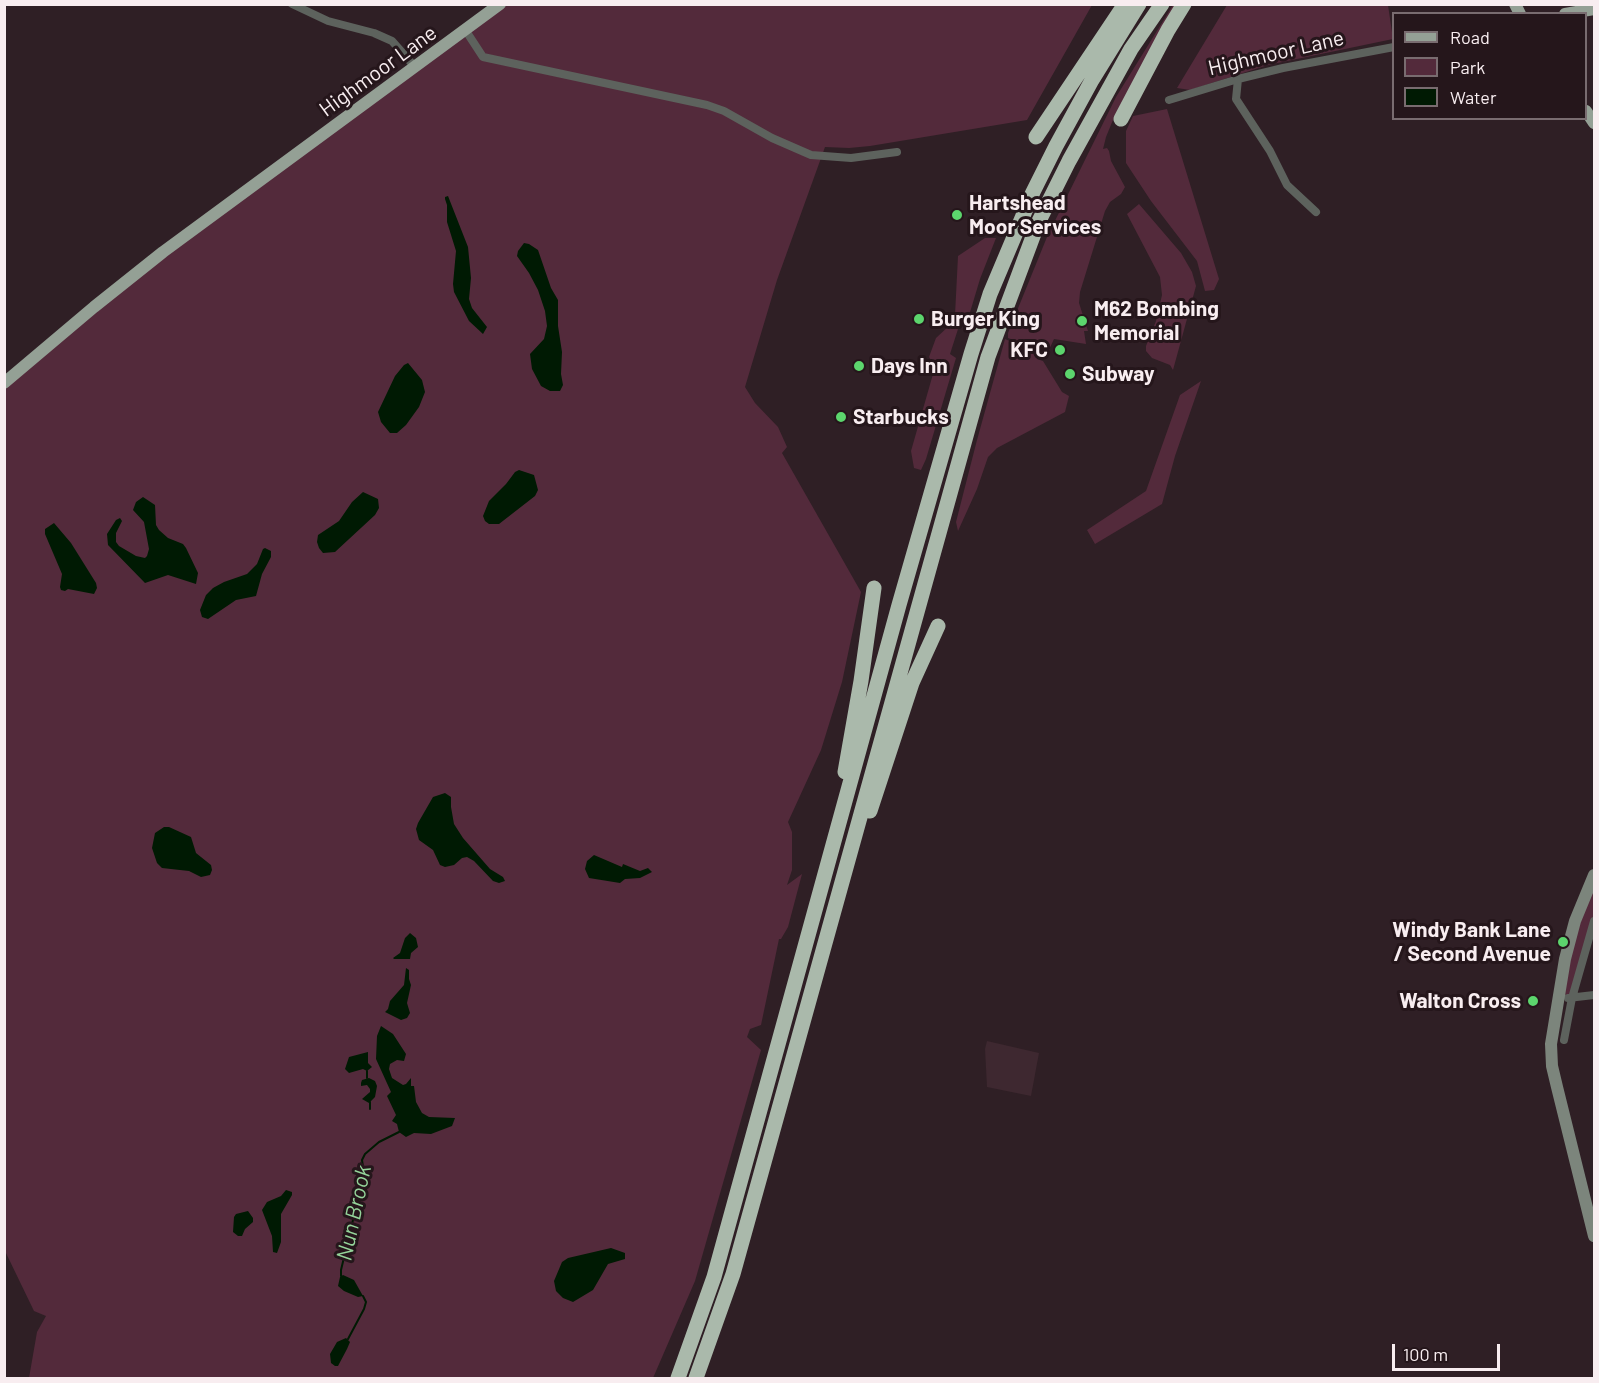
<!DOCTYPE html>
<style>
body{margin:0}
#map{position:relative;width:1599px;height:1383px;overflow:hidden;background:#2f1f25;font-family:Barlow,sans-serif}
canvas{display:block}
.frame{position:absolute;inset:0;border:6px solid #f8edf0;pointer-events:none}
.legend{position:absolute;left:1392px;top:12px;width:195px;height:108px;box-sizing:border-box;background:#25161b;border:2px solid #796c70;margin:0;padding:8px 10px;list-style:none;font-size:18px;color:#f8edf0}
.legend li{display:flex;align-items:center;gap:12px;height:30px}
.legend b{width:30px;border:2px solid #796c70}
.scale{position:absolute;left:1392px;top:1344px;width:108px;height:27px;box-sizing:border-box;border:3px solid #f8edf0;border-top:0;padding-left:8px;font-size:18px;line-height:21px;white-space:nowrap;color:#f8edf0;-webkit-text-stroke:4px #25161b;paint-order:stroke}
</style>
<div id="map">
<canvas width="1599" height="1383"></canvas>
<div class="frame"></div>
<ul class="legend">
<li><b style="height:8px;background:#94a095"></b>Road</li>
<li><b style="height:16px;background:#532a3b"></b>Park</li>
<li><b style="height:16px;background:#001a03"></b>Water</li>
</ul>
<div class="scale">100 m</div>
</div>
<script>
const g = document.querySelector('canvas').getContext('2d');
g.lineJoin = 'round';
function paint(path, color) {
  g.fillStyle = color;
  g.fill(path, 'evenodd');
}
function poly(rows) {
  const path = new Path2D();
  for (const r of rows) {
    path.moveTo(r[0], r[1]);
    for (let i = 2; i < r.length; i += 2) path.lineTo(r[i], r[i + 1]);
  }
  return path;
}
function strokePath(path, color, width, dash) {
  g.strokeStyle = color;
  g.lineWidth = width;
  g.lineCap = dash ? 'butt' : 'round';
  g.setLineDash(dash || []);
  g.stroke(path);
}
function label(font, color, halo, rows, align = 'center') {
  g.font = font + ' Barlow,sans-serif';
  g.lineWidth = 6;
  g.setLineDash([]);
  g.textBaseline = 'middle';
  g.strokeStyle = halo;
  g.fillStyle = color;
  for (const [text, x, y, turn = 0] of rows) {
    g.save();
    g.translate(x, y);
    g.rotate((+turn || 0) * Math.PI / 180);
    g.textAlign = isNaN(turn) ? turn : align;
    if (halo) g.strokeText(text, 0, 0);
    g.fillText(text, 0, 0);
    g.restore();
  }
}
paint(poly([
 [987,1041,1039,1053,1031,1096,987,1087,985,1049]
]), '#3e2830');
paint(poly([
 [500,5,1092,5,1027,120,870,146,849,148,825,147,777,280,745,387,755,403,778,427,787,447,782,453,861,592,842,682,821,750,788,822,792,832,792,870,787,885,802,874,788,927,781,939,779,939,761,1025,750,1029,747,1037,761,1050,695,1281,653,1378,29,1378,37,1332,46,1316,34,1311,5,1251,5,383,94,307],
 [1173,5,1177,5,1115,115,1106,137,1103,149,1107,148,1109,151,1111,161,1125,187,1121,194,1110,202,1105,211,1080,292,1079,303,1088,331,1084,331,1086,344,1054,339,1048,352,1039,350,1037,359,1043,361,1062,392,1069,396,1065,412,997,448,988,457,977,489,958,531,956,522,977,440,1005,339,1021,346,1037,349,1008,338,1008,333,1047,237,1116,97],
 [1227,5,1388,5,1393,39,1268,65,1190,90,1177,88],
 [1167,109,1219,279,1214,290,1205,291,1197,261,1151,201,1126,163,1126,131,1133,116],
 [1139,204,1181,253,1192,272,1196,286,1173,370,1170,365,1152,358,1146,351,1146,346,1156,321,1162,295,1160,277,1127,214],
 [985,238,996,238,980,279,968,319,955,315,958,256],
 [951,324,959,326,950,354,956,358,926,459,921,470,914,468,911,451,935,367,929,357,936,338],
 [1201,381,1175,456,1162,504,1095,544,1087,530,1146,491,1180,395],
 [1594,875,1594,921,1572,998,1558,998]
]), '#532a3b');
paint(poly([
 [448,196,468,247,471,278,469,299,472,308,487,327,483,334,469,321,454,292,453,284,456,251,447,222,447,205,445,199,445,197],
 [524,243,529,244,538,250,551,288,558,300,558,326,562,352,561,374,563,385,560,391,550,391,541,386,532,369,530,354,544,339,547,326,545,311,538,290,529,273,517,256,518,251],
 [408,363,422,380,425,392,419,407,406,425,397,433,390,433,381,422,378,412,395,376,404,365],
 [519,470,534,475,538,490,535,496,499,524,489,524,485,521,483,516,489,501,506,484,515,472],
 [363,492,378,499,379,508,375,515,335,552,323,553,319,548,317,542,318,535,339,521,352,502],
 [143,497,155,505,156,525,159,530,168,538,183,544,186,548,198,573,196,584,168,575,145,583,108,545,107,534,116,520,120,518,122,521,116,533,116,542,119,546,136,556,145,558,147,556,149,549,144,522,133,510,136,502],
 [54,523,71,543,96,583,97,588,94,594,68,589,65,591,61,590,60,587,62,574,45,534,45,529],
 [265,548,271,551,271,557,262,574,256,596,236,600,208,619,202,617,200,610,206,595,213,588,224,582,247,574,257,564,263,549],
 [445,793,451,797,451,807,454,824,463,838,490,869,503,877,505,881,499,883,493,881,474,861,467,857,462,858,454,865,445,867,440,865,433,850,419,840,416,829,418,823,433,797],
 [164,827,169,827,191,837,196,853,211,865,212,870,210,875,201,877,189,871,162,868,157,863,152,848,155,833],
 [594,855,622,867,623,864,640,871,648,868,652,872,640,878,625,879,620,883,589,878,585,869,587,861],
 [410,933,416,938,418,947,411,953,410,959,394,959,393,958,400,953,405,938],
 [406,968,409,970,409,979,411,985,407,1003,410,1013,407,1018,401,1020,385,1012,388,1009,390,1001,404,985],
 [381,1026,393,1034,406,1054,404,1061,397,1060,390,1064,389,1069,392,1078,403,1085,406,1084,411,1078,411,1086,414,1086,416,1102,422,1113,429,1117,455,1118,452,1126,431,1134,414,1133,406,1137,399,1132,397,1124,392,1121,396,1115,387,1096,391,1092,376,1059,377,1036],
 [368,1052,368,1063,372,1067,367,1071,363,1069,349,1073,345,1069,349,1057],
 [369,1078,375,1081,377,1086,375,1097,369,1103,362,1099,370,1092,370,1089,367,1085,361,1086,361,1083,362,1080],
 [286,1190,292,1192,292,1195,281,1214,281,1242,277,1253,273,1252,272,1236,262,1210,267,1202,281,1196],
 [248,1211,253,1218,253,1222,245,1229,242,1236,238,1236,233,1232,234,1217,236,1214],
 [611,1248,625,1253,625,1259,608,1264,593,1290,573,1302,563,1298,556,1291,554,1281,562,1262,568,1258],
 [343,1275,354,1280,363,1296,358,1297,344,1291,338,1286,340,1277],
 [346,1338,350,1342,347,1349,338,1366,335,1366,331,1363,330,1354,337,1342]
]), '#001a03');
strokePath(poly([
 [367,1071,367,1078],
 [370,1109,370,1102],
 [341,1276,341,1270,364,1174,362,1160,365,1154,379,1142,399,1132],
 [348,1339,364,1309,366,1302,363,1296]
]), '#001a03', 2);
strokePath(poly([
 [292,4,328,21,374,33,392,41,415,67],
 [466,31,483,57,707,105,724,111,772,138,811,155,851,158,897,152],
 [1238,79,1236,99,1270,151,1287,185,1316,212],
 [1169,100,1238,79,1283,68,1394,47],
 [1568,998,1594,995],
 [1564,1040,1572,998,1594,921]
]), '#5d625d', 8);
strokePath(poly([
 [1594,875,1575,921,1565,959,1551,1044,1552,1066,1557,1087,1594,1236]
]), '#7c857c', 12);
strokePath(poly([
 [1515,4,1520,14],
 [1565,14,1594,9],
 [1586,111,1594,123],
 [4,383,94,307,163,252,500,4]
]), '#94a095', 12);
strokePath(poly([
 [1121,119,1168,30,1184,4],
 [1036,137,1125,4],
 [845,772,861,681,874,588],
 [870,811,912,683,938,626],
 [678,1378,714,1277,899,605,971,354,990,294,1033,192,1056,146,1092,80,1139,4],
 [696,1378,733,1274,988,357,1038,223,1069,161,1131,49,1162,4]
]), '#aab9ab', 15);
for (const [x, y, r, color] of [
 [957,215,6,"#5cd56d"],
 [919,319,6,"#5cd56d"],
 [1082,321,6,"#5cd56d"],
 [1060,350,6,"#5cd56d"],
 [859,366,6,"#5cd56d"],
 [1070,374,6,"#5cd56d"],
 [841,417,6,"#5cd56d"],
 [1563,942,6,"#5cd56d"],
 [1533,1001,6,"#5cd56d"]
]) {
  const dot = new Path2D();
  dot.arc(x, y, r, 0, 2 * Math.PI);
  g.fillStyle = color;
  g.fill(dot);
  strokePath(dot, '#25161b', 2);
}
label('21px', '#f8edf0', '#25161b', [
 ["Highmoor Lane",1276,53,-13],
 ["Highmoor Lane",378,71,-36]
]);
label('bold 21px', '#f8edf0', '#25161b', [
 ["Hartshead",969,203],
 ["Moor Services",969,227],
 ["M62 Bombing",1094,309],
 ["Memorial",1094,333],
 ["Burger King",931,319],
 ["KFC",1048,350,"right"],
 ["Days Inn",871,366],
 ["Subway",1082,374],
 ["Starbucks",853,417],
 ["Windy Bank Lane",1551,930,"right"],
 ["/ Second Avenue",1551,954,"right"],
 ["Walton Cross",1521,1001,"right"]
], 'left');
label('italic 22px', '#95d49a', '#25161b', [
 ["Nun Brook",354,1213,-78]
]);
</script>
